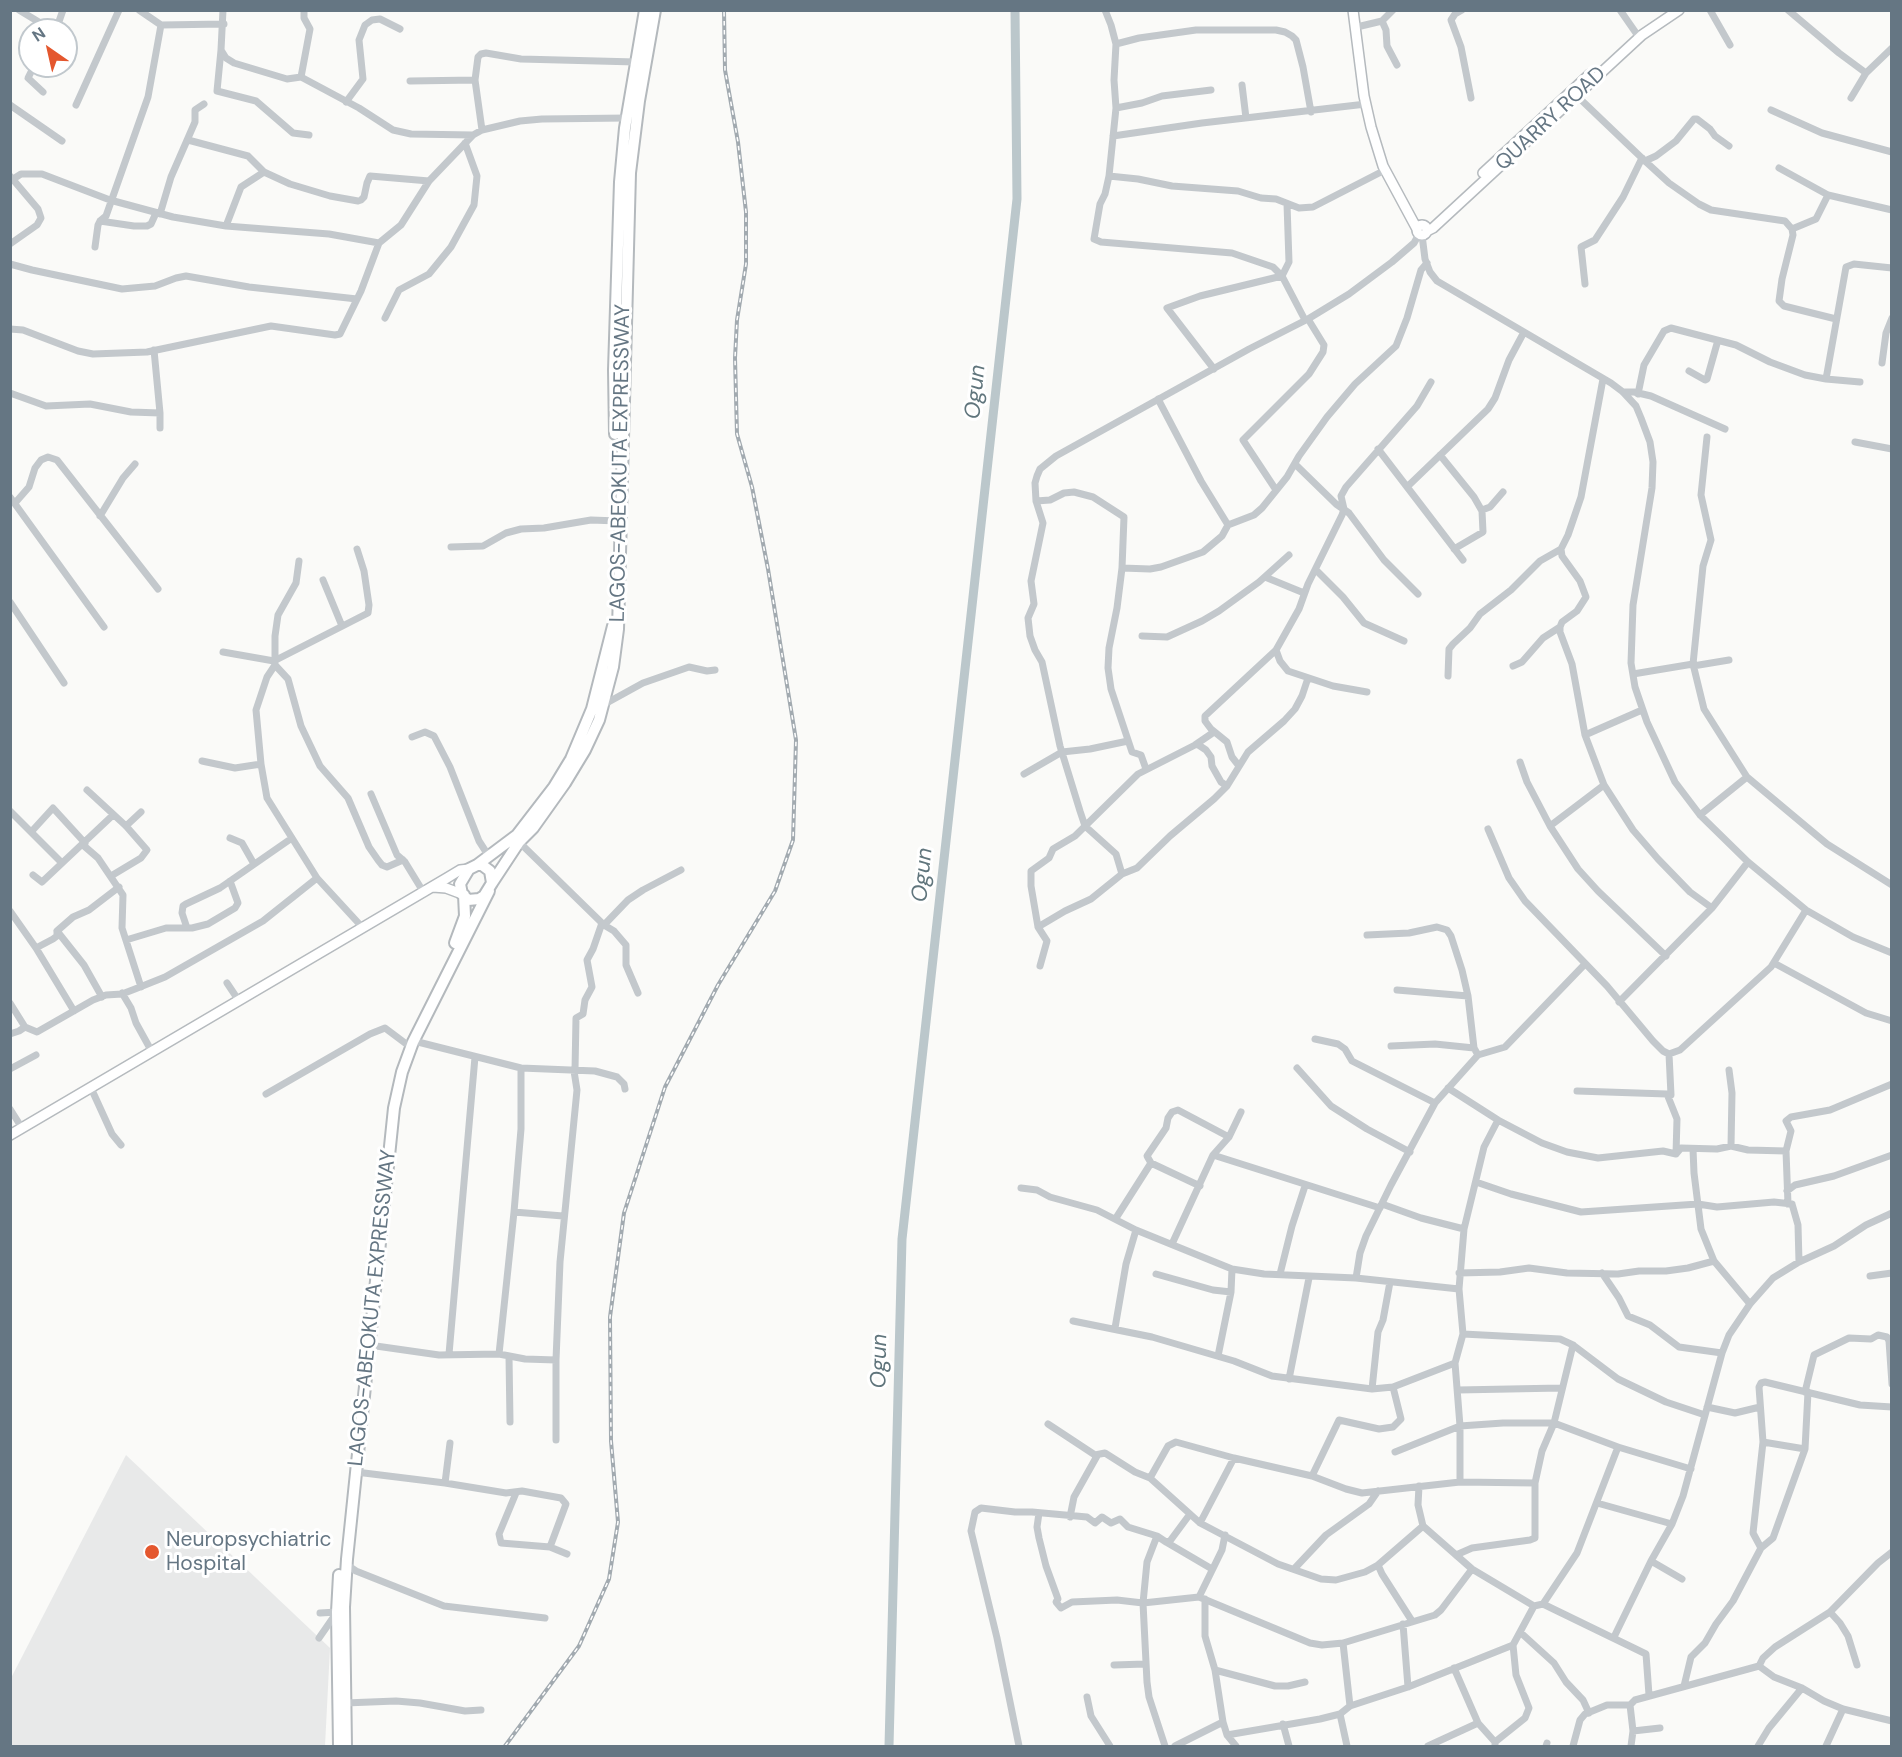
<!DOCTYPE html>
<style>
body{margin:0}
#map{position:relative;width:1902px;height:1757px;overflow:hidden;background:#fafaf8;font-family:"DM Sans",sans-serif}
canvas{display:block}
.frame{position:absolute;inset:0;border:12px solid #657683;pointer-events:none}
.north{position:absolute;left:18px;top:18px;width:60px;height:60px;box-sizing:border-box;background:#fff;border:2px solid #c1c8cd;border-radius:50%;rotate:326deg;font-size:16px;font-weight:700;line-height:24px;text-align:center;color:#657683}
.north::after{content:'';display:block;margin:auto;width:21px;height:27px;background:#e4572e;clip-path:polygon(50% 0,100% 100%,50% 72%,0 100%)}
</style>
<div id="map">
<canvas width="1902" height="1757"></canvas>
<div class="frame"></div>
<div class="north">N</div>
</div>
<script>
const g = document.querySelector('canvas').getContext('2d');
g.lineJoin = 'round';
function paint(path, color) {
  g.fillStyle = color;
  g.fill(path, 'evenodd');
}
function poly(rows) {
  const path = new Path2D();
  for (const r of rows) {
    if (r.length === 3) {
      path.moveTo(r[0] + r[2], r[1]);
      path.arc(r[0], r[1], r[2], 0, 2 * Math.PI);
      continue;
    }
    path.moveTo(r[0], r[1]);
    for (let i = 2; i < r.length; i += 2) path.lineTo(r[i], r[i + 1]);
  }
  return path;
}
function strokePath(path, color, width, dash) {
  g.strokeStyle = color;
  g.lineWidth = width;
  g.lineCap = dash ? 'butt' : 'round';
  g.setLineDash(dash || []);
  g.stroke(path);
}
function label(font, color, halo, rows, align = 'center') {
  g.font = font + ' "DM Sans",sans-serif';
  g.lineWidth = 6;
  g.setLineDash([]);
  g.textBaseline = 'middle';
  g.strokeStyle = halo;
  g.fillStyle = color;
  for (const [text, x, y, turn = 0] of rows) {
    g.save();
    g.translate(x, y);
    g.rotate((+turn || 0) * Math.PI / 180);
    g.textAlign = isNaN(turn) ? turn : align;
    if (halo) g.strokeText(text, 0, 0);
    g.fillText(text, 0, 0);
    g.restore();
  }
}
paint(poly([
 [126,1455,330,1648,325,1746,11,1746,10,1680]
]), '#e8e9e9');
strokePath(poly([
 [889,1746,902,1239,1017,199,1015,10]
]), '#bbc7cb', 9);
const major = poly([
 [1353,10,1364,96,1371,127,1383,166,1417,229],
 [1483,173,1590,74],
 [1422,230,5],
 [1427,231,1433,228,1642,35,1679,10],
 [433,887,446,888,462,894],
 [10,1135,447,878,460,870,469,869]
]);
const highway = poly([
 [615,434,614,370,620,182,625,128,645,10],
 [477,865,517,835,554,787,571,759,592,709,613,626],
 [477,865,482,865,490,871,492,883,484,896,479,899,468,900,462,894,460,884,469,869,477,865],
 [492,883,519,842,533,828,565,783,585,750,599,720,613,667,618,629,630,173,639,101,655,10],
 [455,943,465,916,464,895],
 [339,1575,337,1612,339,1746],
 [346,1746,344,1607,347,1559,394,1108,402,1072,413,1042,489,891]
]);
strokePath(major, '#b5babe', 12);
strokePath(highway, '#b4b9bd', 14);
strokePath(poly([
 [19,10,52,30],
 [139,10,161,25,224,24],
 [223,10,221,50,226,58,234,63,287,79,301,77,359,108,393,130,411,134,473,135],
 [1105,10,1111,25,1116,44,1114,80,1116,108,1109,176,1105,194,1100,204,1094,239,1101,242,1232,253,1273,267,1282,276,1305,320],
 [1462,10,1455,14,1451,20,1461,47,1471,98],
 [1620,10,1636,33],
 [1710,10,1730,45],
 [1788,10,1839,53,1866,73],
 [1382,21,1386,30,1387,46,1397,65],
 [1361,26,1382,21,1393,10],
 [56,30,63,10],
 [1116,44,1139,38,1196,30,1276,30,1285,32,1292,36,1296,40,1303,67,1311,112],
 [221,50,217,91,256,101,293,133,309,135],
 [34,66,28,78,43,92],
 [301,77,310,29,304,18,304,10],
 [410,81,475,80],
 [1242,85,1246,118],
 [1576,95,1645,161,1669,183,1699,204,1711,210,1785,221,1792,229,1793,235,1782,279,1779,301,1784,306,1836,319],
 [1851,98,1866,73,1892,48],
 [346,102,363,79,359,40,365,25,372,20,380,19,400,29],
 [10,105,62,141],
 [76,105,119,10],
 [1116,108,1142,103,1162,96,1211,90],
 [1771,110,1822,133,1892,152],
 [482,130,475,80,478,57,481,54,486,53,521,59,636,62],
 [1113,136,1202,123,1366,104],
 [188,140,248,156,264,172,290,184,330,196,358,201,361,200,364,197,367,183,370,176,429,181],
 [1645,161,1656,156,1676,141,1694,119,1697,119,1710,129,1715,136,1729,146],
 [1779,168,1828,195,1892,210],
 [10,176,38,209,41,218,37,225,10,244],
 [1109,176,1138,179,1172,186,1238,191,1261,198,1276,199,1299,208,1313,207,1385,170],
 [10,181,21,174,42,174,110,200,173,217,226,226,329,234,379,243],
 [160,214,171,177,195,122,195,110,204,104],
 [100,221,134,226,147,226,151,224,156,213],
 [226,226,241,187,264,172],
 [1792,229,1816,219,1828,195],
 [1422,235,1425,259,1430,272,1437,281,1611,383,1623,392,1636,406,1641,418,1650,442,1653,462,1652,488,1633,605,1631,663,1635,687,1647,722,1675,782,1700,815,1748,862,1806,910,1853,937,1892,953],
 [95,247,98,225,100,221,106,216,148,97,161,25],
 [10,264,32,270,122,289,155,286,176,278,186,276,249,287,357,299],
 [1585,284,1581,247,1595,240,1623,197,1642,158],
 [385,318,399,290,429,274,451,247,474,205,477,176,465,143],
 [10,329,23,330,78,351,93,354,147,352,271,326,335,335,340,334,361,291,379,243,401,225,429,181,473,135,482,130,520,121,542,119,627,118],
 [154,350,160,413,160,428],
 [1882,363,1886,333,1892,318],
 [1214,369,1167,308,1200,296,1282,276,1289,262,1287,204],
 [1689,371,1705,380,1707,379,1718,340],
 [1826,379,1846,267,1854,264,1892,268],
 [1623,392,1634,392,1651,396,1725,429],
 [10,393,46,406,90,404,131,412,160,413],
 [1638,394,1644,365,1664,331,1671,328,1736,345,1770,362,1805,375,1826,379,1860,382],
 [1158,399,1201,481,1228,525],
 [1707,437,1701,495,1711,540,1703,566,1693,664,1704,709,1747,777,1827,844,1892,885],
 [1855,442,1892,449],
 [1378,449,1463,560],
 [1440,455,1474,497,1482,511,1483,532,1454,549],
 [1295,464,1336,504,1349,513,1384,560,1418,594],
 [1407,487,1488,409,1495,398,1509,360,1524,332],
 [1276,490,1243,440,1309,374,1323,352,1324,345,1308,319],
 [10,497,104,627],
 [1036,501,1050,500,1064,493,1074,492,1093,497,1124,517,1122,568,1117,608,1109,648,1108,668,1111,689,1132,752,1141,755,1146,769],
 [15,503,29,487,35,468,41,460,48,457,57,460,158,589],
 [1482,510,1490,507,1503,492],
 [100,516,123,478,135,464],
 [451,547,483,546,506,533,521,529,544,528,591,520,618,521],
 [299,561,296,583,278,615,275,636,275,665,288,679,301,726,320,766,348,798,369,847,378,860,382,865,387,867,403,860],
 [1122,568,1150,569,1161,567,1203,552,1222,536,1228,525,1254,515,1262,508,1287,477,1299,456,1327,417,1355,384,1396,346,1407,318,1421,270,1427,263],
 [1316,570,1343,597,1364,623,1404,641],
 [1265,577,1304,593],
 [323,580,342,626],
 [10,602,64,683],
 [1560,627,1560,632,1572,664,1585,735,1604,785,1633,830,1658,859,1690,892,1712,908],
 [1142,636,1167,637,1202,621,1219,611,1259,582,1289,555],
 [1276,650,1280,661,1288,671,1333,686,1367,692],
 [223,652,274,661,368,613,369,605,364,571,357,549],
 [1513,666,1522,662,1543,638,1560,627,1562,622,1577,611,1586,597,1580,581,1562,556,1561,549],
 [1693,666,1729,660],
 [1633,674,1693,664],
 [1448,676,1449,649,1453,644,1470,628,1480,614,1511,590,1540,561,1561,549,1568,535,1581,497,1603,379],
 [603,705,643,683,689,667,707,671,715,670],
 [1585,735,1642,710],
 [412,737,425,732,434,736,450,767,479,841,488,855],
 [1197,744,1206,750,1211,757,1212,766,1221,782,1227,786],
 [202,761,235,768,261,764,267,798,317,878,363,928],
 [1520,762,1527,782,1550,826,1578,869,1598,891,1666,956],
 [261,764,256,710,267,677,275,665],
 [1239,766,1232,757,1227,742,1211,729,1205,721,1205,716,1276,650,1299,609,1308,584,1342,515,1344,509,1341,496,1346,487,1417,406,1431,382],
 [1024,774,1062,752,1090,749,1128,741],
 [87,790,126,826,147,850,141,858,111,876],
 [371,794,397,855,405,862,424,893],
 [10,811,62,863],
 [1700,815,1747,777],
 [126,826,141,812],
 [1550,826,1604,785],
 [1488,829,1509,878,1525,901,1607,986,1653,1041,1663,1051,1669,1054,1680,1050,1771,967,1806,910],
 [32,831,53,808,85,843],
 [230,838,242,843,254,864],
 [519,842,604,925,614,931,626,945,626,965,638,993],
 [83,845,98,858,123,895,122,928,141,987],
 [1122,874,1116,854,1085,826,1080,811,1060,746,1042,662,1035,650,1030,636,1028,618,1034,604,1031,581,1043,523,1036,501,1035,483,1037,476,1040,469,1056,456,1249,349,1308,319,1349,294,1392,262,1414,243,1419,234],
 [33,875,42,882,113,815],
 [10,911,36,948,74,1011],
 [604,925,628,900,643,890,681,870],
 [1038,927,1065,911,1091,899,1122,874,1137,868,1170,836,1214,799,1227,786,1248,752,1284,721,1295,709,1302,696,1308,678],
 [187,928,182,913,183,906,186,904,220,888,292,838],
 [57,931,73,917,89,910,119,887],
 [1367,935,1409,933,1437,927,1447,930,1451,936,1462,970,1468,996,1474,1048,1478,1055],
 [126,940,166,928,192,928,208,924,235,908,238,903,230,881],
 [36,948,53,939,57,936,57,931,84,965,102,997],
 [1774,963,1866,1013,1892,1021],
 [1040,966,1047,941,1038,927,1031,886,1031,871,1049,858,1053,849,1075,836,1138,774,1195,745,1214,732],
 [227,983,239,1001],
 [1397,990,1468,996],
 [122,993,131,1008,136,1023,152,1052],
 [1619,1002,1712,908,1748,862],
 [10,1003,25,1027,37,1032,93,1000,106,995,122,994,135,989,165,977,263,921,317,878],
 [10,1034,19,1031,25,1027],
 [1315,1039,1338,1044,1345,1049,1352,1061,1435,1103],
 [414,1041,521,1068,595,1071,617,1077,624,1084,625,1089],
 [1391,1046,1435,1044,1474,1048],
 [1669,1054,1671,1095,1667,1094,1677,1119,1676,1154],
 [1297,1068,1331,1106,1367,1129,1410,1152],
 [10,1069,36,1055],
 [575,1070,576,1018,583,1014,585,1000,592,987,587,960,593,949,602,923],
 [1729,1070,1732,1093,1731,1146],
 [91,1088,112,1134,121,1145],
 [1448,1088,1498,1120,1542,1143,1567,1152,1598,1158,1663,1151,1676,1154,1681,1148,1717,1149,1731,1146,1748,1150,1786,1151],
 [1577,1091,1667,1094],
 [266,1094,370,1034,385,1028,405,1043],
 [10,1109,22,1128],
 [1693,1149,1694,1173,1701,1229,1714,1261,1750,1304],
 [1213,1155,1380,1208],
 [1476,1182,1511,1194,1581,1212,1698,1204,1717,1207,1774,1202,1792,1204],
 [1200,1186,1151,1163,1147,1156,1166,1128,1168,1118,1172,1112,1178,1110,1229,1137],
 [1021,1188,1037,1190,1050,1197,1097,1210,1136,1230,1232,1269,1264,1274,1356,1278,1459,1289],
 [1787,1191,1795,1185,1834,1176,1892,1155],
 [1382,1204,1421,1218,1464,1229],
 [514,1212,563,1216],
 [1116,1218,1151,1163],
 [1172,1244,1213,1155,1229,1137,1241,1112],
 [1799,1262,1798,1225,1792,1204,1788,1204,1786,1151,1791,1131,1786,1121,1791,1117,1830,1110,1892,1084],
 [1459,1273,1500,1272,1529,1268,1567,1273,1618,1274,1639,1271,1666,1271,1688,1268,1714,1261],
 [1602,1273,1619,1298,1628,1316,1650,1325,1679,1347,1722,1353],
 [1156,1274,1213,1290,1231,1292],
 [1280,1274,1292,1226,1305,1186],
 [1870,1276,1892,1273],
 [1356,1278,1360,1253,1366,1236,1391,1185,1435,1103,1478,1055,1505,1047,1585,964],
 [1073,1321,1152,1337,1234,1361,1272,1376,1372,1389,1393,1387,1455,1363],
 [1115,1328,1126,1264,1136,1230],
 [1463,1334,1560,1339,1573,1345,1618,1379,1666,1402,1705,1415],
 [369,1345,439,1355,499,1354,525,1359,556,1360],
 [449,1354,475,1057],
 [499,1354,514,1212,521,1129,521,1068],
 [509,1356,510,1422],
 [1218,1356,1231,1292,1232,1269],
 [1289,1379,1309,1278],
 [1372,1389,1378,1332,1383,1320,1390,1282],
 [1458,1390,1561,1388],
 [1805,1392,1814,1355,1849,1338,1871,1339,1878,1335,1887,1337,1889,1341,1892,1384],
 [1707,1407,1735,1413,1760,1407],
 [1048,1424,1095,1455,1105,1453,1135,1472,1150,1478,1200,1523,1278,1564,1321,1579,1336,1580,1365,1572,1378,1565,1423,1526],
 [556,1440,556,1360,560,1262,577,1090,574,1071],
 [1763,1442,1805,1449,1808,1392],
 [1395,1452,1460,1426,1503,1423,1554,1423,1618,1447,1691,1469],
 [356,1472,445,1483,506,1493,522,1491,561,1498,566,1504,550,1547],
 [1312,1476,1339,1420,1379,1429,1393,1427,1401,1419,1393,1387],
 [1150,1478,1168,1446,1176,1442,1234,1458],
 [1460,1482,1460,1426,1455,1363,1463,1334,1459,1289,1464,1229,1484,1147,1498,1120],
 [445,1483,450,1443],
 [1419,1486,1418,1505,1423,1526,1472,1569,1534,1606,1543,1604,1646,1654,1649,1695],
 [516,1493,499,1534,501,1543,550,1547,567,1554],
 [1597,1503,1672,1524],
 [1039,1513,1037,1527,1039,1538,1046,1566,1058,1599,1056,1602,1061,1608,1072,1602,1117,1600,1143,1603,1147,1682,1149,1697,1165,1746],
 [1070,1517,1074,1497,1097,1456,1095,1455],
 [1200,1523,1234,1458,1312,1476,1346,1489,1362,1493,1460,1482,1535,1483],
 [1157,1536,1147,1562,1143,1603,1199,1597,1310,1643,1322,1645,1343,1643,1435,1615,1441,1610,1472,1569],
 [1166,1542,1212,1569],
 [1761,1548,1753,1533,1763,1442,1759,1387,1761,1383,1765,1382,1860,1405,1892,1407],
 [1456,1555,1472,1548,1530,1540,1535,1538,1535,1483,1542,1451,1554,1423,1573,1345],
 [1651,1561,1682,1579],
 [347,1565,356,1571,444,1606,545,1618],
 [1378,1565,1382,1574,1412,1621],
 [1294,1569,1326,1535,1369,1504,1378,1491],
 [1199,1597,1222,1550,1225,1535],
 [1205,1599,1205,1636,1215,1670,1223,1722,1227,1735,1236,1746],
 [1543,1604,1577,1553,1618,1447],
 [1830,1612,1840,1623,1848,1636,1857,1665],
 [1403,1624,1408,1687],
 [1520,1632,1554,1663,1566,1682,1583,1700,1589,1713],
 [1614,1637,1651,1561,1672,1524,1683,1496,1722,1353,1729,1335,1750,1304,1773,1278,1799,1262,1834,1246,1866,1225,1892,1213],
 [319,1638,337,1612,320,1613],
 [1343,1643,1350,1706],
 [1114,1665,1145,1664],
 [1759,1666,1763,1658,1775,1647,1830,1612,1878,1563,1892,1552],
 [1454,1668,1478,1723,1495,1742,1495,1746],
 [1215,1670,1275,1686,1288,1686,1305,1682],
 [1684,1686,1691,1657,1705,1643,1716,1624,1733,1601,1761,1548,1773,1538,1805,1449],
 [1087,1697,1091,1716,1110,1746],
 [345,1703,396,1701,420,1703,465,1711,481,1710],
 [1340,1714,1347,1746],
 [1283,1724,1289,1746],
 [1633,1731,1660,1728],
 [1227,1735,1320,1719,1340,1714,1350,1706,1408,1687,1513,1645,1534,1606],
 [1495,1742,1525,1718,1529,1708,1516,1675,1513,1645],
 [1019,1746,997,1638,971,1531,975,1512,981,1508,1015,1512,1032,1512,1087,1517,1095,1523,1102,1517,1111,1523,1120,1519,1128,1527,1157,1536,1166,1542,1170,1541,1190,1514],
 [1175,1746,1223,1722],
 [1428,1746,1478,1723],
 [1546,1746,1547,1743],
 [1573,1746,1580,1720,1585,1714,1607,1705,1630,1705],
 [1631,1746,1633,1731,1630,1705,1635,1700,1759,1666,1774,1677,1802,1688,1824,1701,1843,1709,1892,1721],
 [1758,1746,1769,1728,1802,1688],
 [1826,1746,1843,1709]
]), '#c3c8cc', 7);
strokePath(major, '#fff', 9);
strokePath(highway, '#fff', 10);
const rail = poly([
 [505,1746,579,1646,609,1579,618,1522,611,1441,610,1317,624,1213,665,1087,718,985,775,891,793,840,796,740,768,569,752,487,737,434,735,358,737,320,746,264,746,212,738,142,725,70,724,10]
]);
strokePath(rail, '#a2aab0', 4);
strokePath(rail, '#fff', 1.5, [4.5]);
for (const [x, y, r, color] of [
 [152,1552,8,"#e4572e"]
]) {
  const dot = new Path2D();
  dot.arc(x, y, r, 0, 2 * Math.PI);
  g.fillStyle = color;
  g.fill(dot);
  strokePath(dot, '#fff', 2);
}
label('21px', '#657683', '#fff', [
 ["QUARRY ROAD",1551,119,-43],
 ["LAGOS-ABEOKUTA EXPRESSWAY",621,463,-89],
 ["LAGOS-ABEOKUTA EXPRESSWAY",373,1308,-84]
]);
label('21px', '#657683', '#fff', [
 ["Neuropsychiatric",166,1540],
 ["Hospital",166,1564]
], 'left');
label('italic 22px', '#60757c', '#fff', [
 ["Ogun",976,392,-84],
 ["Ogun",923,875,-84],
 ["Ogun",880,1361,-89]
]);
</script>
